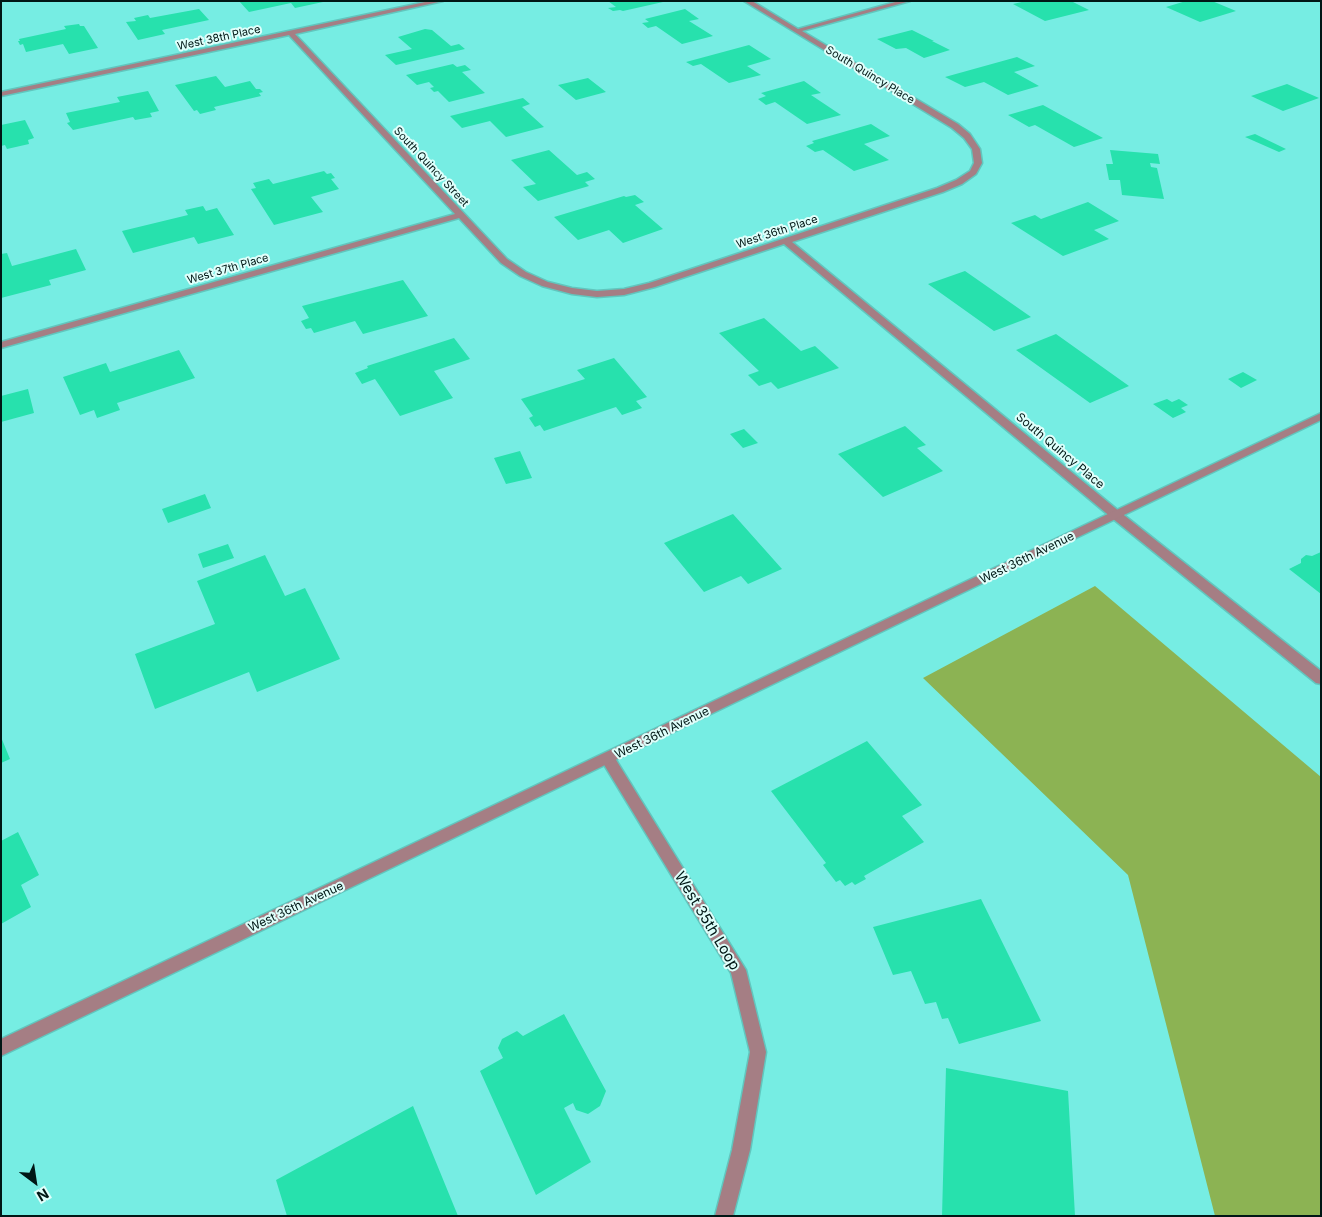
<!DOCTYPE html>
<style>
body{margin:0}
#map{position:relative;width:1322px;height:1217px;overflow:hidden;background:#76ede3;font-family:Inter,sans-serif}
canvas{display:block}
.frame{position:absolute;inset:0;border:2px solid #001715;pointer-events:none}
.north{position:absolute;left:10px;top:1157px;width:50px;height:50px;-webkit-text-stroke:4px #dffffb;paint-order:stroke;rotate:149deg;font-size:14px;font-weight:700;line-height:20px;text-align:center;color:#001715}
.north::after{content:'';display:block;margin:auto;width:18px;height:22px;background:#001715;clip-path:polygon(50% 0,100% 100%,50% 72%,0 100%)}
</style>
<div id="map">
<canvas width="1322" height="1217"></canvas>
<div class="frame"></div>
<div class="north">N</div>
</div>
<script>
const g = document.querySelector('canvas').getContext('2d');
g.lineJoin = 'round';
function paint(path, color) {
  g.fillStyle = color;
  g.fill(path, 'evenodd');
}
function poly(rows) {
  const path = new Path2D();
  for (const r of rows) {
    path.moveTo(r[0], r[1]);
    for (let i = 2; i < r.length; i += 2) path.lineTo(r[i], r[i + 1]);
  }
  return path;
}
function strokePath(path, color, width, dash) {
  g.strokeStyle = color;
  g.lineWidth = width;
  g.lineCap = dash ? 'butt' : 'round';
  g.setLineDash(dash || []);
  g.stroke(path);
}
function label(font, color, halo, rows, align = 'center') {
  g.font = font + ' Inter,sans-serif';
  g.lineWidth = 4;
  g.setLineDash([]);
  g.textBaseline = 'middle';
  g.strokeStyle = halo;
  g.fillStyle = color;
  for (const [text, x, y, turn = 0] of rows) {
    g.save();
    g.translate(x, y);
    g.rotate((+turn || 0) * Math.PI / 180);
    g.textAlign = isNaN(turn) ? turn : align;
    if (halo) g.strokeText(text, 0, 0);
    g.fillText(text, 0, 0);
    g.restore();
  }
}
paint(poly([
 [1095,586,1321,777,1321,1216,1215,1216,1128,875,923,678]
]), '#8cb353');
paint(poly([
 [239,1,323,1,323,2,295,8,291,3,249,12],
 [608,1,663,1,663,2,623,11,620,10,613,11,608,8,616,7],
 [1026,1,1071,1,1089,10,1045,21,1013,4],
 [1186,1,1212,1,1236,11,1200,22,1166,7],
 [199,9,209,20,162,30,165,34,138,40,126,22,136,21,134,18,148,15,150,18],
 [685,9,699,19,689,21,713,36,682,44,656,26,648,28,642,23,649,22,645,19],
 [79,24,80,26,84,26,98,48,69,54,63,44,26,52,23,44,20,45,18,41,20,41,19,39,66,29,64,26],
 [425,29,432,30,451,46,459,44,465,49,396,65,385,55,412,49,398,37],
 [912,30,934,41,932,41,950,50,924,58,906,48,896,49,877,39],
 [749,45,771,59,747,66,761,75,729,83,701,64,693,66,686,62],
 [1017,57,1035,66,1014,72,1039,86,1008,95,984,82,965,87,945,77],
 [453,64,457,67,465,65,471,70,462,72,485,93,449,102,438,91,434,92,430,88,434,87,429,82,417,85,406,75],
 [216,76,225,87,250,81,256,89,260,89,263,92,259,93,261,96,214,107,216,110,200,114,197,110,194,111,175,85],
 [588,78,606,92,576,100,558,85],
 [804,81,821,93,811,95,841,115,807,124,775,102,766,105,758,99,766,96,761,93],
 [1287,84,1319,98,1283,111,1251,96],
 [148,91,159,111,150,113,152,117,135,120,133,117,73,130,67,123,70,122,66,113,120,102,117,97],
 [523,98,530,104,522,107,544,127,506,137,490,121,462,128,450,116],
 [1043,105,1103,138,1074,147,1035,125,1029,127,1008,115],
 [25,120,34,138,28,140,29,144,7,149,5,145,1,146,1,125],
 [871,124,890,136,864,144,889,160,854,171,823,150,815,152,806,146,814,143,812,141],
 [1255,134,1286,149,1279,152,1245,137],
 [549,150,577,175,587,172,595,179,585,182,589,186,538,201,523,187,536,184,511,160],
 [1110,150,1158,154,1160,164,1150,163,1151,167,1157,168,1164,199,1122,195,1120,180,1109,180,1106,164,1113,164],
 [324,171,327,174,331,173,335,178,331,179,339,189,311,197,323,212,274,225,251,189,256,188,253,183,269,179,273,184],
 [635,195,644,202,635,205,663,229,623,243,609,230,578,240,554,217,624,196,626,197],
 [1088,202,1119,221,1094,230,1109,239,1063,256,1011,223,1035,215,1041,219],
 [203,206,206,211,217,208,234,235,198,244,194,237,133,253,122,231,188,215,185,210],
 [76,249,86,270,49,280,51,285,1,298,1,254,7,253,12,266],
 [965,271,1031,317,994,331,928,284],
 [403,280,428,316,363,334,355,321,314,333,311,328,306,329,301,321,309,318,302,306],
 [764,318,801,351,815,346,839,368,778,389,771,382,759,386,748,375,759,371,719,333],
 [1056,334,1129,386,1090,403,1016,350],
 [454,338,470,359,434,371,453,398,400,416,375,379,362,384,355,373,368,368,367,366],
 [179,350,195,378,117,403,120,410,97,418,94,410,80,415,63,377,106,363,110,372],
 [614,358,647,397,636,401,642,408,622,415,616,407,544,431,540,425,535,427,529,418,533,416,521,399,585,379,577,370],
 [1243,372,1257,380,1241,388,1228,379],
 [28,389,34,413,1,422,1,396],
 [1167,399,1172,402,1179,399,1188,405,1181,408,1186,412,1173,418,1153,404],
 [905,426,926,445,917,448,943,471,883,497,838,454],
 [744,429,758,443,743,448,730,434],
 [520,451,532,478,506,484,494,458],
 [205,494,211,508,168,523,162,509],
 [733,514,782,569,748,584,741,576,704,592,664,543],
 [228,544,234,558,203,568,198,554],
 [1321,552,1321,594,1289,569,1301,563,1301,559,1306,555,1312,556],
 [265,555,285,596,305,588,340,659,257,692,249,672,155,709,135,654,215,624,197,581],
 [1,737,10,759,1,763],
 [867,741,922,805,902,816,924,842,864,876,866,879,855,885,852,882,845,886,840,880,836,882,823,865,826,863,771,791],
 [18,832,39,875,21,885,31,907,1,924,1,841],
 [981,899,1041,1021,959,1044,948,1018,942,1019,936,1002,925,1004,911,971,893,975,873,927],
 [564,1014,606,1091,600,1106,588,1114,576,1110,573,1103,564,1108,591,1162,536,1195,480,1071,503,1058,498,1048,502,1039,517,1031,523,1036],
 [946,1068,1068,1091,1075,1216,942,1216],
 [413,1106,458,1216,287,1216,276,1180]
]), '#27e1ad');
const minor = poly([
 [430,1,443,1,295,34,507,259,526,272,548,282,572,288,597,291,624,289,649,283,937,188,956,180,970,171,974,163,972,149,964,138,952,128,744,1,752,1,798,29,899,1,910,1,802,31,958,124,970,134,980,149,982,163,976,174,962,184,943,192,792,242,1120,512,1321,671,1321,684,1316,683,1112,518,784,244,655,287,624,295,597,297,572,294,542,286,520,276,501,263,459,218,1,348,1,342,455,214,289,35,1,96,1,92,430,1],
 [608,753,613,755,746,970,766,1052,750,1150,733,1216,715,1216,732,1150,750,1052,731,973,603,763,601,759,603,755,608,753]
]);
const tertiary = poly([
 [1321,413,1321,420,1,1056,1,1039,1321,413]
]);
strokePath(minor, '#61c6be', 3);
strokePath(tertiary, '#61c6be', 3);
paint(minor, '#a57e84');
paint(tertiary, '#a57e84');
label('11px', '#001715', '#dffffb', [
 ["West 38th Place",219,38,-12],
 ["South Quincy Place",870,75,31],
 ["South Quincy Street",431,167,47],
 ["West 36th Place",777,232,-18],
 ["West 37th Place",228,269,-16]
]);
label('12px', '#001715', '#dffffb', [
 ["South Quincy Place",1060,451,40],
 ["West 36th Avenue",1027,558,-26],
 ["West 36th Avenue",662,733,-26],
 ["West 36th Avenue",296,907,-25]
]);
label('15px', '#001715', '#dffffb', [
 ["West 35th Loop",707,921,59]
]);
</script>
